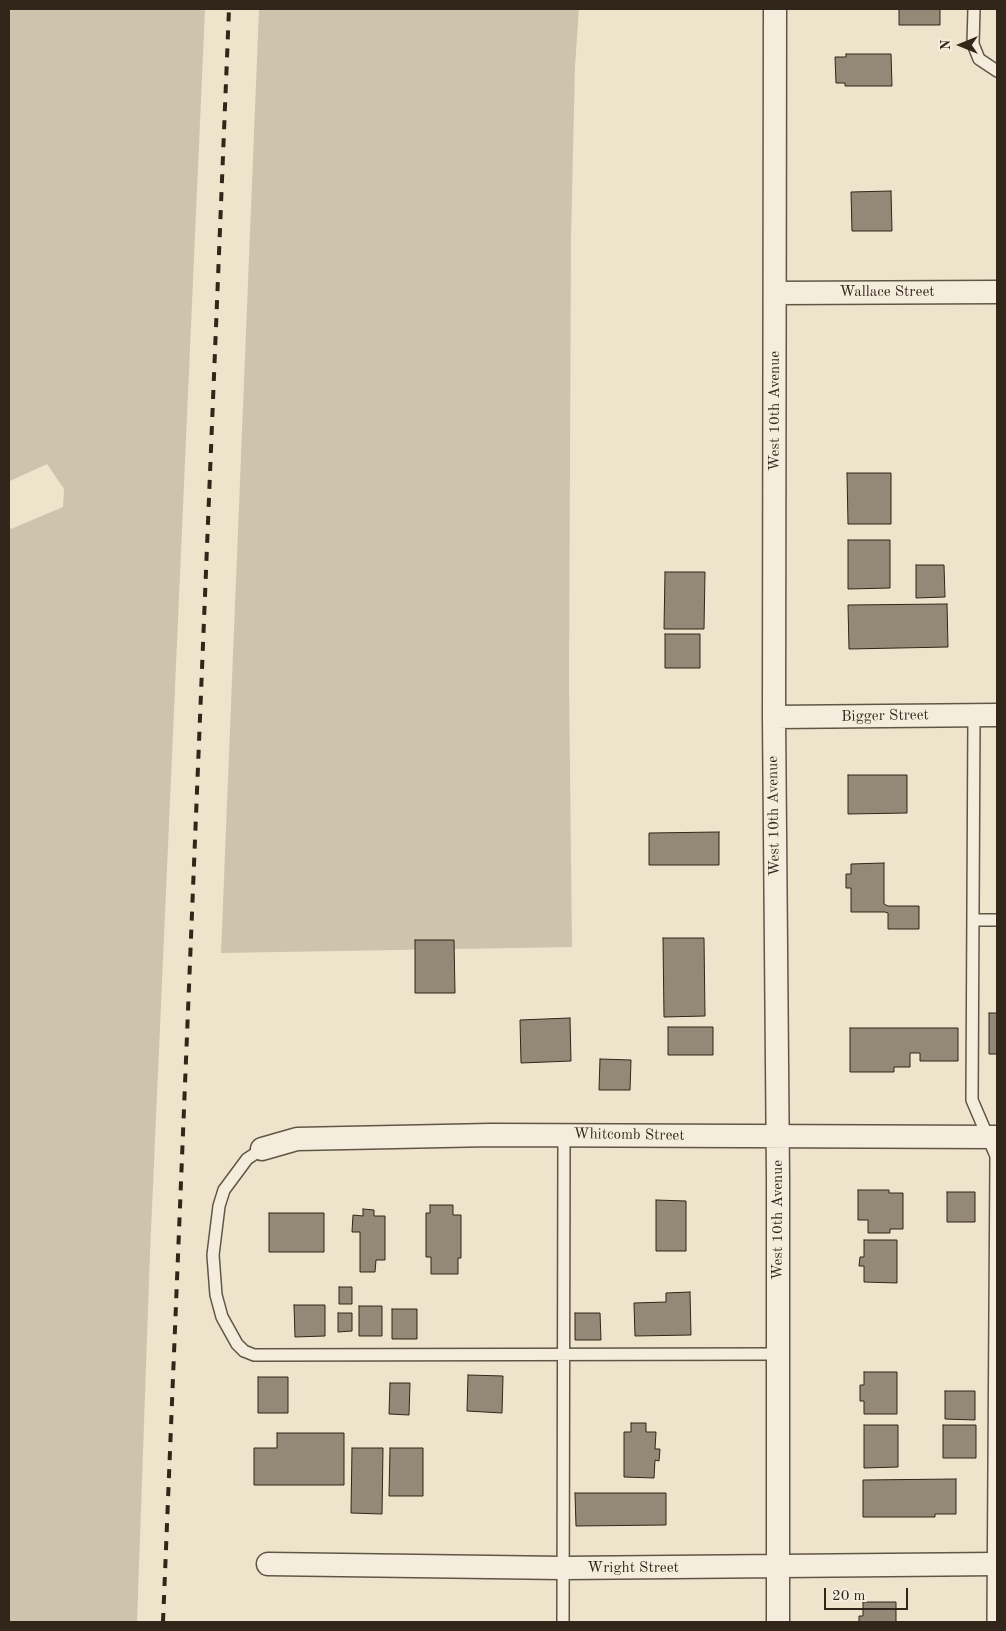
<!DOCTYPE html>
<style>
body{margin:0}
#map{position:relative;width:1006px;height:1631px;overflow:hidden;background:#eee4cb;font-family:"Old Standard TT",serif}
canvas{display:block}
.frame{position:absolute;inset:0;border:10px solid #322519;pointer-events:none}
.north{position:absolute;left:936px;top:20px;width:50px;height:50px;-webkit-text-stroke:4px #f4eddd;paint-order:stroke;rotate:270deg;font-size:14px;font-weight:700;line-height:20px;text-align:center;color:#322519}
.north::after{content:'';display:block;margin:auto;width:18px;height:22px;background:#322519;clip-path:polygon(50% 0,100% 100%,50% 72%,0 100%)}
.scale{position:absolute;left:824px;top:1588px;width:84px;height:22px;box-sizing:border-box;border:2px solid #322519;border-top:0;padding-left:6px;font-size:15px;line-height:18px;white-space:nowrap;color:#322519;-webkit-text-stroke:4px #f4eddd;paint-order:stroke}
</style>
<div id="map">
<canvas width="1006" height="1631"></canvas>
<div class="frame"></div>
<div class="north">N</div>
<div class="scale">20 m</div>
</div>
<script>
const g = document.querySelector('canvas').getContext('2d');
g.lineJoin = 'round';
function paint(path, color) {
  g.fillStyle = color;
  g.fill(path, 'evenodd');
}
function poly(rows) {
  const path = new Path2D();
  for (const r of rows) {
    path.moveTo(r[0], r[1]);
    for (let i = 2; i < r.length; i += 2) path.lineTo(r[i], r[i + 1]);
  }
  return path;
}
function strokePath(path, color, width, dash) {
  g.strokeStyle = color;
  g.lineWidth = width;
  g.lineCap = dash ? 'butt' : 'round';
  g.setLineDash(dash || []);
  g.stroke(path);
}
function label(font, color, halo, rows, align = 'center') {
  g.font = font + ' "Old Standard TT",serif';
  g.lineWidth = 4;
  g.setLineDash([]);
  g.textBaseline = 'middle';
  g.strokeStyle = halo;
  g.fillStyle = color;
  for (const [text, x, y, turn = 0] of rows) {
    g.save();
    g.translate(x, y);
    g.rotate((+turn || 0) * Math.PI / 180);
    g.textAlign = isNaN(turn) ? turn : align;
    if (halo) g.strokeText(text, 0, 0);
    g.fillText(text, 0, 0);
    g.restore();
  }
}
paint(poly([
 [9,9,205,9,150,1253,137,1622,9,1622,9,526,11,529,63,507,64,489,47,464,10,481,9,479],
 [259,9,579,9,575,66,571,238,569,680,572,947,221,953]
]), '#cec4ad');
const building = poly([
 [899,9,940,9,940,25,899,25,899,9],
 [846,54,891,54,892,86,845,86,845,83,836,83,835,57,846,57,846,54],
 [891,191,892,231,852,231,851,192,891,191],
 [847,473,891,473,891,524,848,524,847,473],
 [848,540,890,540,890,588,848,589,848,540],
 [916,565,944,565,945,597,916,598,916,565],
 [665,572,705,572,704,629,664,629,665,572],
 [947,604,948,647,849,649,848,605,947,604],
 [665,634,700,634,700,668,665,668,665,634],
 [848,775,907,775,907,813,848,814,848,775],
 [719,832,719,865,649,865,649,833,719,832],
 [884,863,884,904,888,906,919,906,919,929,888,929,888,913,885,912,851,912,851,888,846,888,846,874,851,874,851,864,884,863],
 [663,938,704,938,705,1016,664,1017,663,938],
 [415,940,454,940,455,993,415,993,415,940],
 [989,1013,997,1013,997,1054,989,1054,989,1013],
 [570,1018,571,1061,521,1063,520,1020,570,1018],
 [668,1027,713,1027,713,1055,668,1055,668,1027],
 [850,1028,958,1028,958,1061,920,1061,920,1053,910,1053,910,1067,894,1067,894,1072,850,1072,850,1028],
 [600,1059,631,1060,630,1090,599,1090,600,1059],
 [858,1190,889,1190,889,1193,903,1193,903,1229,890,1229,890,1233,868,1233,868,1220,858,1220,858,1190],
 [947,1192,975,1192,975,1222,947,1222,947,1192],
 [656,1200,686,1201,686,1251,656,1251,656,1200],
 [430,1205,453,1205,453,1215,461,1215,461,1258,458,1258,458,1274,431,1274,431,1257,426,1257,426,1213,430,1213,430,1205],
 [363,1209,374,1210,374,1216,385,1216,385,1260,376,1260,375,1272,360,1272,360,1232,352,1232,353,1215,363,1216,363,1209],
 [269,1213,324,1213,324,1252,269,1252,269,1213],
 [864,1240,897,1240,897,1283,864,1282,864,1266,859,1266,860,1257,864,1257,864,1240],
 [339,1287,352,1287,352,1304,339,1304,339,1287],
 [690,1292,691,1335,635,1336,634,1303,666,1302,666,1293,690,1292],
 [294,1305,325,1305,325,1336,295,1337,294,1305],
 [359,1306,382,1306,382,1336,359,1336,359,1306],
 [392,1309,417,1309,417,1339,392,1339,392,1309],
 [338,1313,352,1313,352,1331,338,1332,338,1313],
 [575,1313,600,1313,601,1340,575,1340,575,1313],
 [864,1372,897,1372,897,1414,864,1414,864,1401,860,1401,860,1385,864,1385,864,1372],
 [468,1375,503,1376,502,1413,467,1411,468,1375],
 [258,1377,288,1377,288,1413,258,1413,258,1377],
 [390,1383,410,1383,409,1415,389,1414,390,1383],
 [945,1391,975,1391,975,1420,945,1419,945,1391],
 [631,1423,646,1423,646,1432,656,1432,655,1449,660,1449,659,1461,655,1460,654,1478,624,1477,624,1432,631,1432,631,1423],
 [864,1425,898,1425,898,1467,864,1468,864,1425],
 [943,1425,976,1425,976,1458,943,1458,943,1425],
 [277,1433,344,1433,344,1485,254,1485,254,1448,277,1448,277,1433],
 [352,1448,383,1448,382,1514,351,1513,352,1448],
 [390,1448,423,1448,423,1496,389,1496,390,1448],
 [956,1479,956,1514,935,1514,935,1517,863,1517,863,1480,956,1479],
 [575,1493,666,1493,666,1525,576,1526,575,1493],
 [863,1602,896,1602,896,1622,859,1622,859,1616,863,1616,863,1602]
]);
paint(building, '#948876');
strokePath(building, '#322519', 1);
const service = poly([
 [974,9,973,44,979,59,997,71],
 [974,715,972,1100,996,1156,993,1622],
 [973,920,997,920],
 [262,1149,247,1159,224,1190,219,1206,213,1255,216,1295,222,1317,237,1344,244,1351,254,1355,778,1354],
 [563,1622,564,1135]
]);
const minor = poly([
 [775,9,774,717,778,1178,778,1622],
 [776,293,997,292],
 [774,717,997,715],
 [262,1149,297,1139,491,1135,997,1137],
 [268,1564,563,1568,997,1564]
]);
strokePath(service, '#615546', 14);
strokePath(minor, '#615546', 25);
strokePath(service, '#f4eddd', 11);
strokePath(minor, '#f4eddd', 22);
strokePath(poly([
 [163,1622,229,9]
]), '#322519', 4, [9, 9]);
label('15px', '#322519', '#f4eddd', [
 ["Wallace Street",887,292],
 ["West 10th Avenue",775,411,-90],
 ["Bigger Street",885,716,-1],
 ["West 10th Avenue",774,816,-91],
 ["Whitcomb Street",629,1135,1],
 ["West 10th Avenue",778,1220,-90],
 ["Wright Street",633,1568]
]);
</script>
